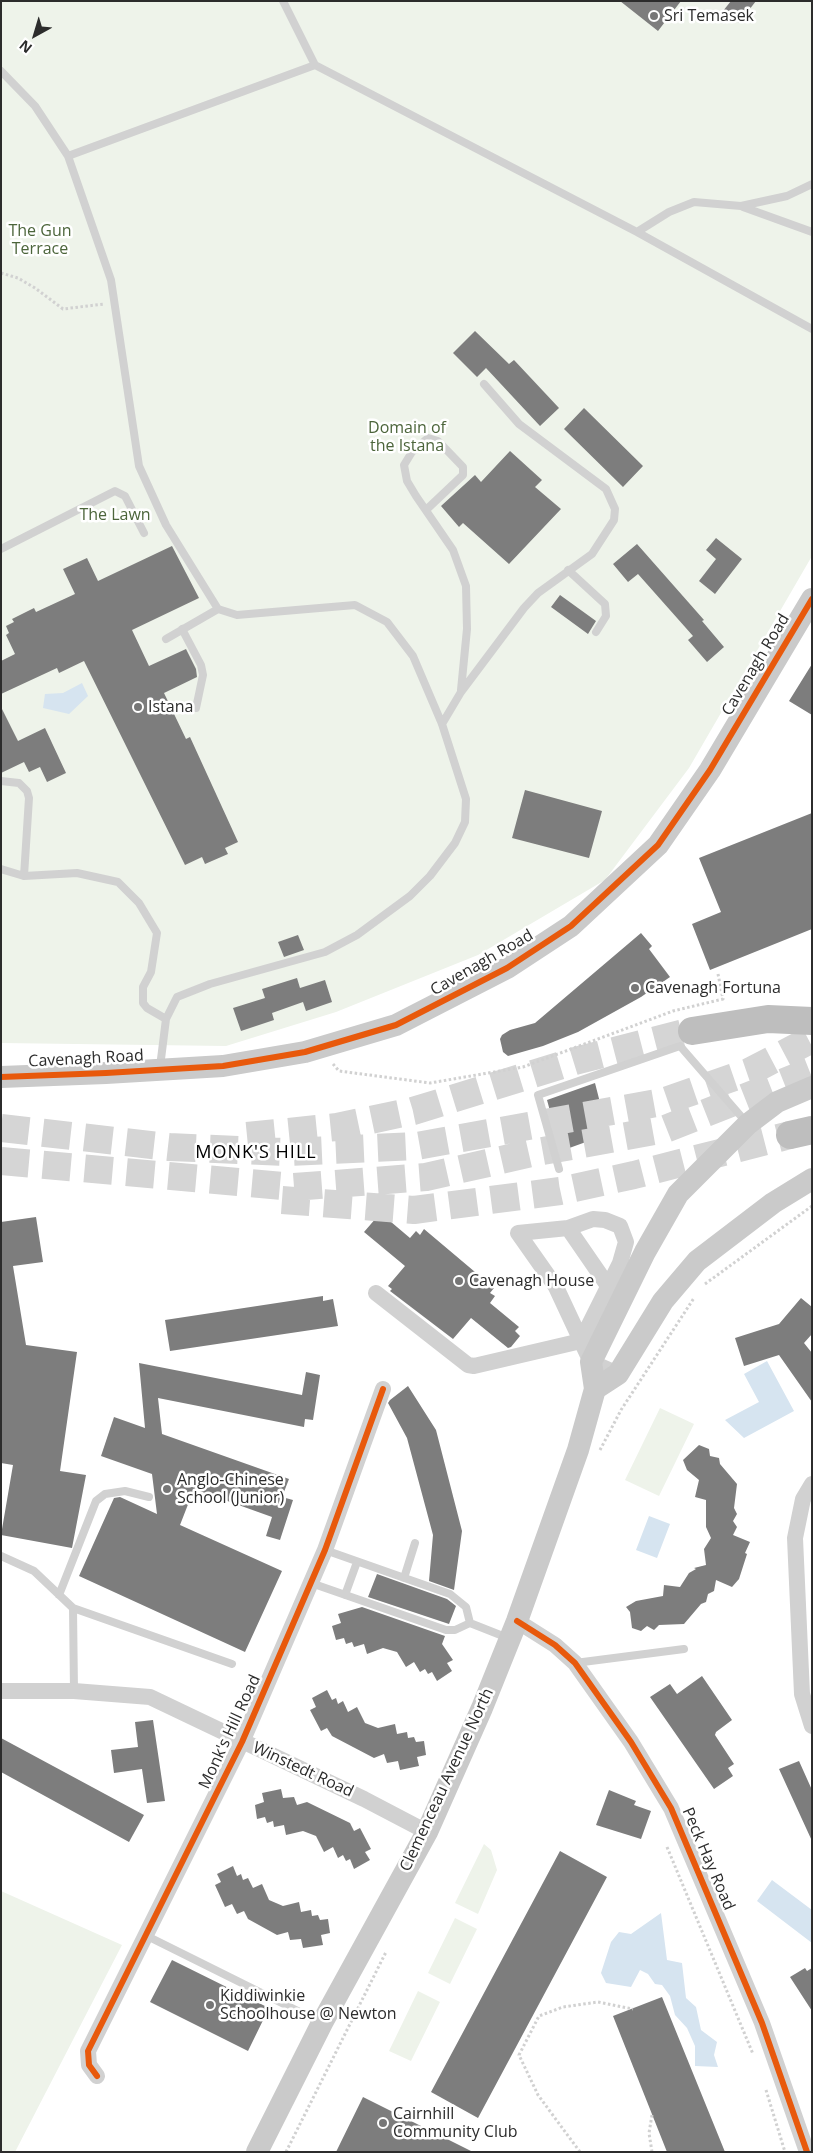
<!DOCTYPE html>
<style>
body{margin:0}
#map{position:relative;width:813px;height:2153px;overflow:hidden;background:#fff;font-family:"Open Sans",sans-serif}
canvas{display:block}
.frame{position:absolute;inset:0;border:2px solid #2c2c2c;pointer-events:none}
.north{position:absolute;left:10px;top:10px;width:50px;height:50px;-webkit-text-stroke:4px #fff;paint-order:stroke;rotate:219deg;font-size:14px;font-weight:700;line-height:20px;text-align:center;color:#2c2c2c}
.north::after{content:'';display:block;margin:auto;width:18px;height:22px;background:#2c2c2c;clip-path:polygon(50% 0,100% 100%,50% 72%,0 100%)}
</style>
<div id="map">
<canvas width="813" height="2153"></canvas>
<div class="frame"></div>
<div class="north">N</div>
</div>
<script>
const g = document.querySelector('canvas').getContext('2d');
g.lineJoin = 'round';
function paint(path, color) {
  g.fillStyle = color;
  g.fill(path, 'evenodd');
}
function poly(rows) {
  const path = new Path2D();
  for (const r of rows) {
    path.moveTo(r[0], r[1]);
    for (let i = 2; i < r.length; i += 2) path.lineTo(r[i], r[i + 1]);
  }
  return path;
}
function strokePath(path, color, width, dash) {
  g.strokeStyle = color;
  g.lineWidth = width;
  g.lineCap = dash ? 'butt' : 'round';
  g.setLineDash(dash || []);
  g.stroke(path);
}
function label(font, color, halo, rows, align = 'center') {
  g.font = font + ' "Open Sans",sans-serif';
  g.lineWidth = 5;
  g.setLineDash([]);
  g.textBaseline = 'middle';
  g.strokeStyle = halo;
  g.fillStyle = color;
  for (const [text, x, y, turn = 0] of rows) {
    g.save();
    g.translate(x, y);
    g.rotate((+turn || 0) * Math.PI / 180);
    g.textAlign = isNaN(turn) ? turn : align;
    if (halo) g.strokeText(text, 0, 0);
    g.fillText(text, 0, 0);
    g.restore();
  }
}
paint(poly([
 [1,1,812,1,812,556,689,768,605,880,478,955,336,1012,226,1046,1,1043],
 [660,1408,694,1424,659,1496,625,1480],
 [484,1844,491,1850,497,1870,478,1914,455,1903],
 [1,1891,122,1945,15,2152,1,2152],
 [455,1918,477,1929,450,1984,428,1973],
 [418,1991,440,2002,411,2061,389,2051]
]), '#eef3ea');
paint(poly([
 [82,683,88,696,69,714,43,708,45,694,63,693],
 [767,1361,794,1411,744,1438,725,1420,759,1402,744,1374],
 [649,1516,670,1524,657,1558,636,1550],
 [772,1880,812,1910,812,1943,757,1901],
 [661,1913,667,1960,682,1963,686,1998,696,2007,701,2030,717,2042,714,2055,718,2067,695,2066,695,2046,687,2028,675,2015,670,1996,662,1985,655,1984,648,1974,640,1970,631,1987,606,1983,601,1973,611,1942,619,1932,631,1934]
]), '#d6e4f0');
paint(poly([
 [620,1,681,1,658,31],
 [731,1,756,1,739,23,723,11],
 [475,331,509,364,514,360,559,408,540,426,486,368,477,377,453,353],
 [584,408,643,466,623,487,564,429],
 [510,451,542,480,535,487,561,509,509,564,463,523,459,527,441,506,475,475,481,482],
 [716,538,742,559,715,594,699,581,716,559,706,550],
 [637,544,704,620,702,621,724,647,707,662,688,640,693,636,638,574,628,582,613,564],
 [172,546,199,598,132,630,149,666,186,649,196,669,197,677,164,693,186,739,190,737,238,842,225,848,228,854,205,864,202,857,185,865,84,661,59,673,57,668,1,694,1,661,15,654,6,635,9,633,6,626,14,622,12,619,34,608,36,612,75,594,63,569,87,558,98,581],
 [560,595,596,621,588,634,551,607],
 [812,664,812,715,789,701],
 [1,707,18,741,45,728,66,773,47,782,40,767,29,772,24,762,1,773],
 [525,790,602,811,589,858,512,838],
 [812,813,812,929,710,970,692,924,721,912,699,858],
 [641,933,652,946,649,949,670,977,641,997,578,1032,543,1046,508,1056,503,1052,500,1039,502,1035,510,1030,535,1023],
 [298,935,304,950,284,957,278,942],
 [297,978,300,988,325,980,332,1002,306,1011,303,1002,272,1013,274,1020,241,1031,233,1008,265,998,262,989],
 [595,1083,608,1134,561,1151,547,1100],
 [384,1216,410,1238,416,1231,420,1235,424,1229,494,1288,490,1293,495,1296,490,1303,519,1327,515,1331,520,1336,511,1347,508,1348,471,1318,453,1339,390,1291,392,1289,388,1286,405,1266,364,1232,377,1217,380,1220],
 [36,1217,43,1262,13,1266,26,1345,77,1352,60,1471,86,1475,72,1548,1,1535,13,1465,1,1463,1,1222],
 [323,1296,323,1301,333,1299,338,1326,170,1351,165,1320],
 [801,1298,812,1307,812,1334,804,1343,812,1353,812,1402,779,1355,744,1366,735,1338,779,1324],
 [139,1363,302,1395,306,1372,320,1375,313,1420,305,1419,304,1427,158,1398,162,1434,289,1479,282,1497,293,1500,280,1540,266,1536,272,1517,194,1489,180,1525,282,1571,245,1652,79,1576,114,1498,120,1497,157,1514,152,1474,101,1456,114,1417,145,1428],
 [408,1386,436,1430,462,1531,454,1590,429,1581,433,1535,407,1438,388,1403,390,1400],
 [699,1445,709,1449,710,1456,719,1458,720,1464,737,1484,734,1508,737,1514,733,1521,737,1527,733,1535,750,1542,745,1553,747,1554,739,1579,732,1587,716,1580,714,1591,708,1594,706,1602,701,1604,684,1624,659,1625,654,1630,647,1626,641,1631,632,1628,630,1612,626,1607,636,1601,663,1596,664,1585,680,1587,689,1573,696,1569,694,1568,706,1565,704,1549,711,1538,706,1527,706,1500,695,1497,699,1480,687,1470,683,1460],
 [377,1574,447,1599,456,1606,449,1624,368,1597],
 [362,1607,445,1636,442,1644,453,1660,447,1663,452,1671,437,1681,432,1672,428,1674,425,1669,420,1672,414,1662,406,1667,397,1652,383,1648,367,1654,364,1644,354,1647,352,1642,346,1644,344,1638,336,1640,332,1626,341,1623,338,1614],
 [702,1676,732,1720,716,1732,715,1735,734,1764,728,1768,733,1776,714,1789,650,1697,670,1684,677,1694],
 [327,1690,332,1700,336,1698,338,1704,343,1701,348,1712,357,1707,365,1723,378,1728,395,1724,397,1734,407,1732,408,1738,414,1737,416,1742,424,1741,426,1755,417,1757,419,1766,400,1770,398,1761,387,1763,384,1754,374,1758,332,1736,327,1728,321,1731,310,1710,316,1707,312,1698],
 [153,1720,165,1801,147,1803,142,1769,114,1773,111,1750,138,1747,135,1722],
 [1,1738,144,1815,129,1842,1,1772],
 [799,1761,812,1790,812,1841,779,1769],
 [281,1789,283,1798,294,1797,297,1805,307,1802,350,1823,354,1831,360,1828,371,1849,365,1852,370,1860,354,1869,350,1859,346,1861,343,1855,338,1858,333,1847,324,1852,316,1836,303,1831,286,1835,284,1825,274,1827,273,1821,267,1823,265,1817,257,1819,255,1805,264,1802,262,1793],
 [609,1790,636,1801,634,1805,651,1811,641,1839,596,1825],
 [560,1851,607,1877,478,2118,431,2092],
 [233,1866,237,1876,241,1874,243,1880,248,1878,253,1888,262,1884,269,1900,283,1906,299,1902,301,1912,311,1910,312,1916,318,1915,320,1920,328,1919,330,1933,321,1935,323,1945,303,1948,301,1939,290,1940,288,1932,277,1935,248,1919,244,1911,237,1914,232,1904,225,1907,215,1885,221,1882,217,1874],
 [172,1960,269,2008,248,2051,150,2002],
 [805,1968,807,1971,812,1968,812,2011,790,1977],
 [662,1997,725,2152,667,2152,613,2016],
 [363,2097,473,2152,336,2152]
]), '#7d7d7d');
strokePath(poly([
 [1,1128,169,1147,288,1152,417,1146,662,1102,749,1072,812,1039],
 [247,1136,337,1127,413,1111,575,1061,692,1031],
 [1,1161,294,1187,426,1177,532,1153,665,1129,812,1071],
 [282,1200,414,1210,560,1191,634,1175,790,1135]
]), '#d5d5d5', 28, [28, 14]);
strokePath(poly([
 [1,273,18,278,35,288,63,309,104,304],
 [333,1064,339,1071,430,1083,523,1067,673,1011,723,999,718,974],
 [705,1284,812,1206],
 [600,1450,621,1410,694,1298],
 [667,1847,753,2054],
 [766,2090,785,2152],
 [286,2152,386,1952],
 [580,2152,538,2095,519,2055,539,2016,563,2007,598,2002,633,2009],
 [652,2152,649,2133,652,2115]
]), '#d1d1d1', 3, [2.5, 2.5]);
strokePath(poly([
 [283,1,315,65,637,232,812,329],
 [1,71,35,106,68,156,111,280,139,466,166,525,218,609,237,615,355,605,387,622,413,656,442,724,466,799,465,822,455,843,430,876,410,896,357,935,325,952,210,984,177,997,166,1019,160,1067],
 [68,156,315,65],
 [743,207,812,232],
 [637,232,669,212,694,202,741,206,787,196,812,184],
 [426,510,463,475,463,467,438,441,428,438,412,452,404,465,407,481,416,496,453,550,466,586,467,629,461,690],
 [1,549,115,491,125,496,144,533],
 [568,570,605,604,606,616,596,632],
 [182,629,201,665,203,675,196,708],
 [166,639,218,609],
 [442,724,461,692,524,608,538,593,592,554,614,520,615,509,606,489,519,424,484,384],
 [1,781,19,783,27,791,29,798,24,876],
 [1,869,24,876,77,873,118,882,139,903,157,933,151,972,143,987,143,1003,147,1008,166,1019],
 [559,1169,538,1095,680,1046,746,1122],
 [325,1550,450,1594,466,1607,470,1623],
 [1,1556,34,1571,73,1608,232,1664],
 [404,1578,415,1543],
 [311,1583,446,1630,455,1630,470,1623,508,1638],
 [59,1595,96,1501,105,1494,125,1491,149,1497],
 [345,1595,357,1562],
 [73,1608,74,1691],
 [575,1663,684,1649],
 [145,1935,320,2022]
]), '#d1d1d1', 8);
strokePath(poly([
 [568,1228,608,1286],
 [376,1293,468,1365,474,1366,581,1341],
 [581,1341,620,1263,626,1242,620,1226,605,1220,593,1219,568,1228,518,1233,556,1287,591,1362,618,1374],
 [812,1484,803,1499,795,1538,802,1694,812,1726],
 [517,1621,555,1645,575,1663,631,1742,671,1808,762,2023,807,2152],
 [1,1691,74,1691,150,1697,364,1799,427,1832],
 [97,2076,89,2065,88,2051,242,1742,325,1550,383,1389]
]), '#d1d1d1', 16);
strokePath(poly([
 [1,1077,106,1073,223,1066,305,1052,396,1025,507,968,571,926,658,845,710,770,812,599],
 [595,1389,618,1374,663,1301,697,1261,773,1203,812,1179],
 [257,2152,322,2023,427,1832,482,1708,517,1621,578,1450,595,1389,591,1362,645,1252,678,1194,748,1124,777,1102,812,1087]
]), '#cacaca', 22);
strokePath(poly([
 [692,1031,768,1019,812,1021],
 [790,1135,812,1130]
]), '#bebebe', 28);
strokePath(poly([
 [1,1077,106,1073,223,1066,305,1052,396,1025,507,968,571,926,658,845,710,770,812,599],
 [517,1621,555,1645,575,1663,631,1742,671,1808,762,2023,807,2152],
 [97,2076,89,2065,88,2051,242,1742,325,1550,383,1389]
]), '#e8590c', 6);
for (const [x, y, r, color] of [
 [654,16,5,"#767676"],
 [138,707,5,"#767676"],
 [635,988,5,"#767676"],
 [459,1281,5,"#767676"],
 [167,1489,5,"#767676"],
 [210,2005,5,"#767676"],
 [383,2123,5,"#767676"]
]) {
  const dot = new Path2D();
  dot.arc(x, y, r, 0, 2 * Math.PI);
  g.fillStyle = color;
  g.fill(dot);
  strokePath(dot, '#fff', 2);
}
label('16px', '#2c2c2c', '#fff', [
 ["Sri Temasek",664,16],
 ["Istana",148,707],
 ["Cavenagh Fortuna",645,988],
 ["Cavenagh House",469,1281],
 ["Anglo-Chinese",177,1480],
 ["School (Junior)",177,1498],
 ["Kiddiwinkie",220,1996],
 ["Schoolhouse @ Newton",220,2014],
 ["Cairnhill",393,2114],
 ["Community Club",393,2132]
], 'left');
label('16px', '#4c653b', '#fff', [
 ["The Gun",40,231],
 ["Terrace",40,249],
 ["Domain of",407,428],
 ["the Istana",407,446],
 ["The Lawn",115,515]
]);
label('16px', '#2c2c2c', '#fff', [
 ["Cavenagh Road",756,665,-59],
 ["Cavenagh Road",482,963,-30],
 ["Cavenagh Road",86,1059,-3],
 ["Monk's Hill Road",230,1732,-65],
 ["Winstedt Road",303,1770,25],
 ["Clemenceau Avenue North",447,1780,-65],
 ["Peck Hay Road",708,1859,67]
]);
g.letterSpacing = '1px';
label('18px', '#000', '#fff', [
 ["MONK'S HILL",256,1153]
]);
g.letterSpacing = '0px';
</script>
